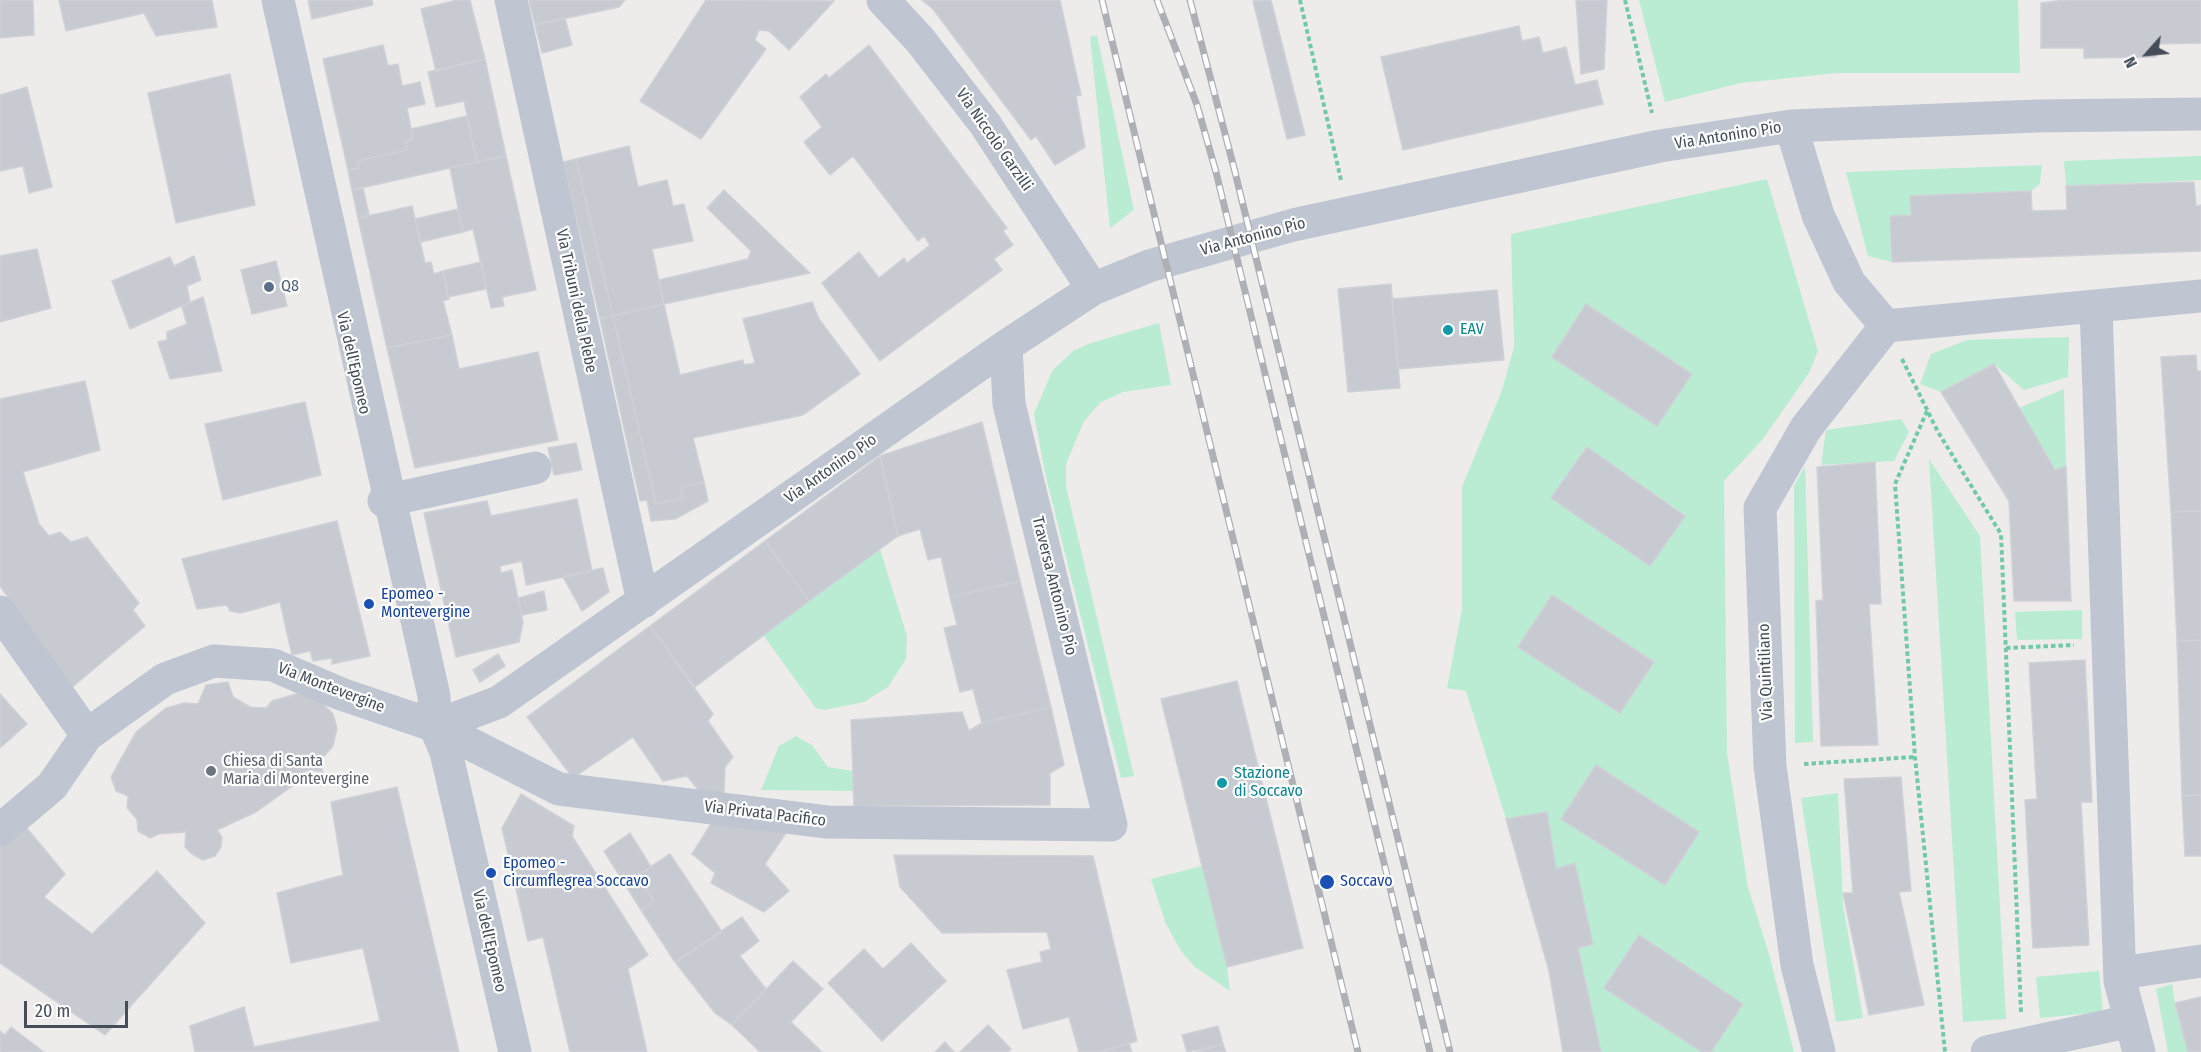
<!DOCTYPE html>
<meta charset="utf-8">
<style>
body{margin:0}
#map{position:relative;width:2201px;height:1052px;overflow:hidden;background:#eeeceb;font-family:"Fira Sans Condensed",sans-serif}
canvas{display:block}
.north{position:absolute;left:2117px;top:24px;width:60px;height:60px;-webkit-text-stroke:4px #fff;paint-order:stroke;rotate:243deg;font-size:16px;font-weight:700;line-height:24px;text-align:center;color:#444d58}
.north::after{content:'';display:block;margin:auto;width:21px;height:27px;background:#444d58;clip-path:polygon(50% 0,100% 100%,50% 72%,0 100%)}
.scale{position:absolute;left:24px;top:1001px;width:104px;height:27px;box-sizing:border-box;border:3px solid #444d58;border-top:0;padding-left:8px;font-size:18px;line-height:21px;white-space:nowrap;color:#444d58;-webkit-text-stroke:4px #fff;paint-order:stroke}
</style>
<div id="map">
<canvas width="2201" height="1052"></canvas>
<div class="north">N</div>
<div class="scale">20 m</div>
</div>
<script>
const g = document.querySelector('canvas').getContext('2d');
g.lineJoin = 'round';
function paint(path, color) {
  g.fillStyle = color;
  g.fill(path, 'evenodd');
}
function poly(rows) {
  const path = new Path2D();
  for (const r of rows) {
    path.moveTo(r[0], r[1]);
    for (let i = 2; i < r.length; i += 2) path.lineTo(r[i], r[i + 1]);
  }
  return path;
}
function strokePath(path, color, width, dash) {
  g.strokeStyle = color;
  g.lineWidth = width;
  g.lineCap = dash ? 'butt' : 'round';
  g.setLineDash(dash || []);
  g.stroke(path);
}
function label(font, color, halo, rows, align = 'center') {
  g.font = font + ' "Fira Sans Condensed",sans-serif';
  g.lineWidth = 4.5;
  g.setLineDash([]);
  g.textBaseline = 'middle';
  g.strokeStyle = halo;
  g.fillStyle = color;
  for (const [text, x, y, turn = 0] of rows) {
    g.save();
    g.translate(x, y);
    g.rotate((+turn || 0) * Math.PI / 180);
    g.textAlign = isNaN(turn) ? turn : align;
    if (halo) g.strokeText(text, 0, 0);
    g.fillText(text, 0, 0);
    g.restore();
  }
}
paint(poly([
 [1639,0,2018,0,2020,73,1837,73,1741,83,1665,102],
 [1097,35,1134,210,1110,228,1090,37],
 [2201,156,2201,180,2066,186,2064,161],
 [2042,165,2040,184,2031,191,1910,196,1911,215,1890,216,1892,262,1868,256,1846,172],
 [1767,179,1818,351,1809,373,1763,439,1724,481,1727,753,1748,887,1769,954,1794,1052,1711,1052,1743,1004,1639,935,1605,988,1702,1052,1601,1052,1578,948,1593,944,1575,864,1556,869,1547,812,1506,819,1466,691,1447,688,1462,609,1462,487,1502,390,1514,347,1511,234],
 [1586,305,1692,373,1657,426,1552,357],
 [1587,447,1685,515,1650,566,1551,498],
 [1552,596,1654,661,1620,713,1518,647],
 [1561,819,1698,832,1665,885],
 [1159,323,1171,385,1123,392,1101,402,1084,421,1066,464,1066,486,1134,776,1121,778,1045,473,1034,414,1052,371,1073,351,1088,344],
 [2069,337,2068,377,2024,390,1994,364,1941,392,1920,384,1931,354,1967,340],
 [2064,389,2066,466,2055,470,2019,408],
 [1901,419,1909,432,1894,461,1821,465,1826,430],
 [1929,459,1980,536,2006,1019,1963,1022],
 [1805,466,1813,742,1795,743,1794,486],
 [880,549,907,636,906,659,888,687,864,702,824,710,816,708,763,635],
 [2082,610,2082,639,2017,640,2015,612],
 [796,736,812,745,828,767,853,771,854,791,761,790,779,746],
 [1838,793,1843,905,1863,1018,1836,1022,1801,798],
 [1202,866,1227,967,1230,991,1195,967,1181,951,1166,924,1151,879],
 [2099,971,2103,1012,2040,1018,2036,977],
 [2172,984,2175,1003,2188,1052,2168,1052,2156,989]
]), '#b9ecd3');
const building = poly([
 [0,0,33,0,34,35,0,38,0,0],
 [59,0,212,0,217,27,156,36,144,13,66,31,59,0],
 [308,0,372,0,373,5,312,19,308,0],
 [457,0,470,0,485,59,436,71,421,9,457,0],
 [529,0,625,0,619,7,535,25,529,0],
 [706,0,834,1,789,50,769,31,759,30,755,40,766,49,701,139,640,101,706,0],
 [922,0,1060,0,1081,95,1076,96,1085,147,1055,165,1036,136,1031,140,933,9,922,0],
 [1271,0,1305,135,1287,139,1253,1,1271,0],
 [1576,0,1607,0,1604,69,1581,74,1576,0],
 [2065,0,2201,0,2201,43,2155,44,2156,57,2084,58,2084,48,2041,48,2041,3,2065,0],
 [565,18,572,45,542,53,535,25,565,18],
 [1519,26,1522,41,1539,37,1543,53,1566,47,1575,85,1597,80,1603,104,1403,150,1381,57,1519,26],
 [383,45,388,66,398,64,402,86,420,82,425,104,407,108,413,139,405,141,407,150,357,161,359,168,348,170,323,59,383,45],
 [869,45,1007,228,1003,231,1013,245,994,259,1002,270,880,361,822,283,859,252,879,278,904,258,907,263,930,245,924,236,918,241,853,156,830,175,804,142,822,127,800,97,826,74,829,78,869,45],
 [485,59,506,156,477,162,464,101,436,107,428,72,485,59],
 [230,74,255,205,176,223,148,93,230,74],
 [27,87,52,187,29,193,23,166,0,171,0,95,27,87],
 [467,116,477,162,352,190,348,170,359,168,357,161,407,150,405,141,413,139,411,129,467,116],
 [629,146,638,187,667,180,673,206,684,204,693,241,652,249,664,304,613,316,576,159,629,146],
 [506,156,536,290,502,297,504,306,491,308,473,229,463,232,450,168,506,156],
 [576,159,613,316,600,319,563,162,576,159],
 [2194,182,2196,206,2201,205,2201,251,1892,262,1890,216,1911,215,1910,196,2031,191,2032,211,2067,210,2066,186,2194,182],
 [363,187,369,215,358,218,352,190,363,187],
 [724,190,810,273,664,304,659,280,748,259,751,251,707,208,724,190],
 [412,206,425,263,431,262,434,274,443,271,449,299,443,301,452,335,387,348,358,218,412,206],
 [458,209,463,232,421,242,415,219,458,209],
 [37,249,51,308,0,322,0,256,37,249],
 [194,256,201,280,187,286,190,302,130,329,112,281,170,257,174,266,194,256],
 [276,261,287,306,252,314,241,270,276,261],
 [481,262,486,289,448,297,443,271,481,262],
 [1391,284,1400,388,1348,392,1338,289,1391,284],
 [1497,290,1504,360,1398,369,1392,299,1497,290],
 [203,297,222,371,170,379,158,342,167,340,167,332,187,324,182,306,203,297],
 [812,302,819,319,860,374,803,415,693,438,704,482,681,487,683,498,656,504,613,316,664,304,680,375,743,360,744,365,755,363,743,319,812,302],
 [1586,304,1692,374,1657,426,1552,357,1586,304],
 [613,316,656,504,683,498,681,487,704,482,708,501,675,519,651,521,647,500,640,501,600,319,613,316],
 [452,335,459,369,538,352,558,440,415,468,387,348,452,335],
 [2196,355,2197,371,2201,371,2201,511,2171,512,2161,357,2196,355],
 [1994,364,2055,470,2066,466,2071,601,2014,601,2009,501,1941,392,1994,364],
 [85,381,100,450,23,472,39,524,49,536,60,532,71,542,87,537,139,603,133,610,145,626,70,689,0,586,0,399,85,381],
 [305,402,321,475,223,500,205,424,305,402],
 [982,422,1020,581,950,597,941,557,928,560,920,529,898,536,880,456,982,422],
 [576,443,582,470,554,475,548,448,576,443],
 [1587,447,1685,516,1650,566,1551,498,1587,447],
 [880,456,898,536,809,601,765,541,880,456],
 [1875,462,1881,604,1869,604,1878,745,1821,746,1816,601,1823,600,1817,467,1875,462],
 [577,499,592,571,526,585,522,561,500,566,501,573,512,570,523,622,519,642,456,657,424,513,487,501,491,516,577,499],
 [2201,511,2201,640,2177,641,2171,512,2201,511],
 [337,521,370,656,332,664,332,658,313,661,310,651,292,655,280,602,241,613,230,611,227,605,197,609,182,559,337,521],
 [765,541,809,601,695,687,650,626,765,541],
 [603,568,609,592,582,611,563,577,603,568],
 [1020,581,1051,707,982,723,973,689,960,692,944,628,957,625,950,597,1020,581],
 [544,591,547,610,522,615,518,598,544,591],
 [1552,595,1654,662,1620,713,1518,647,1552,595],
 [650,626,713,714,708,721,733,757,725,767,724,795,700,792,687,776,663,781,633,737,573,778,527,717,650,626],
 [2201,640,2201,795,2182,796,2177,641,2201,640],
 [498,654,505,666,480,682,473,670,498,654],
 [2085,660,2092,802,2081,802,2089,945,2033,948,2025,800,2037,799,2029,663,2085,660],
 [1237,681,1303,948,1227,967,1161,699,1237,681],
 [228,682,233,697,250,707,266,708,272,701,299,693,319,700,333,714,337,728,333,746,319,762,323,772,311,770,301,773,291,787,256,812,217,830,222,837,221,847,215,856,203,860,192,854,185,847,186,832,158,834,150,838,138,831,137,819,127,808,128,796,116,791,111,777,136,732,166,708,185,703,198,704,206,685,228,682],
 [0,694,27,724,0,748,0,694],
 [1051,707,1064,765,1050,773,1050,805,854,806,851,720,962,712,969,731,982,723,1051,707],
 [1596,765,1699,832,1665,885,1561,819,1596,765],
 [1901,777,1911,891,1899,892,1924,1005,1869,1015,1843,893,1853,893,1844,779,1901,777],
 [397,787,459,1052,195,1052,190,1026,244,1007,254,1047,380,1021,363,948,291,963,277,893,343,875,331,802,397,787],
 [521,794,574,826,572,836,648,955,628,969,647,1052,570,1052,543,937,528,941,502,828,521,794],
 [2201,795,2201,856,2185,856,2182,796,2201,795],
 [1547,812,1556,869,1575,863,1593,944,1578,948,1601,1052,1563,1052,1549,971,1506,819,1547,812],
 [21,821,65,874,44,897,92,934,157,871,205,923,105,1035,0,963,0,839,21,821],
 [712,822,786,833,765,864,789,891,764,912,711,883,715,873,692,854,712,822],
 [630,833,651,867,638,875,654,901,641,910,604,851,630,833],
 [670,854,722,932,675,962,641,910,654,901,638,875,670,854],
 [894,855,1093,856,1137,1041,1099,1052,1079,1052,1069,1017,1023,1029,1007,970,1042,962,1040,952,1051,949,1047,932,942,933,900,887,894,855],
 [742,917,759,941,740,956,766,989,732,1025,715,1013,675,962,742,917],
 [1639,935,1743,1004,1711,1052,1702,1052,1604,988,1639,935],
 [911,943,946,981,882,1041,828,983,864,949,883,969,911,943],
 [793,961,823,989,791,1022,822,1052,760,1052,732,1025,793,961],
 [2201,997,2201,1052,2188,1052,2175,1003,2201,997],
 [988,1025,1011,1049,1008,1052,960,1052,988,1025],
 [1218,1026,1223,1044,1187,1052,1182,1035,1218,1026],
 [11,1027,44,1052,0,1052,0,1031,5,1035,11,1027],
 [945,1042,954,1052,935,1052,945,1042],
 [1129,1043,1132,1052,1099,1052,1129,1043],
 [1223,1044,1226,1052,1196,1052,1223,1044]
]);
paint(building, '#c8cad1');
strokePath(building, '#cfd1d7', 1.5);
strokePath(poly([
 [1300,0,1341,180],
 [1625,0,1652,113],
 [1902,359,1938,432,2001,534,2021,1012],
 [1927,411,1895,484,1915,757,1945,1052],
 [2006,648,2074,645],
 [1804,764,1915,757]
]), '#72c9a8', 4, [4.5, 3]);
strokePath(poly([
 [278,0,434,696,435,726,446,752,515,1052],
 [511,0,643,602],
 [883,0,920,40,985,124,1093,289],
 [1791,126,1818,215,1849,282,1886,326,2201,296],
 [2096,308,2120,981,2139,1052],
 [384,501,535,468],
 [0,612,87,735],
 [435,726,499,702,1006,346,1093,289,1149,266,1293,225,1660,146,1791,126,2037,116,2201,114],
 [0,830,52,786,87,735,165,679,214,661,273,665,341,694,435,726,559,789,827,822,1111,825,1009,404,1006,346],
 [2121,973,2201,961],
 [1819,1052,1797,965,1770,766,1760,508,1806,428,1886,326],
 [1987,1052,2131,1021]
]), '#bfc6d1', 33);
const rail = poly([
 [1102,0,1358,1052],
 [1157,0,1197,105,1216,172,1430,1052],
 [1190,0,1234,168,1450,1052]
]);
strokePath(rail, '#aeb0b6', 7);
strokePath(rail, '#fff', 4.5, [14]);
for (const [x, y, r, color] of [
 [269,287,6,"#5c6f8a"],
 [1448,330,6,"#0f9aa8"],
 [369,604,6,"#1a4fb4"],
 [211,771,6,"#6b7280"],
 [1222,783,6,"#0f9aa8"],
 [491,873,6,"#1a4fb4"],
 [1327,882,8,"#1a4fb4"]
]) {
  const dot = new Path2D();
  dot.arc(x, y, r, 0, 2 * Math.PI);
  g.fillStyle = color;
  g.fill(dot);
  strokePath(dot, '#fff', 2);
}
label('16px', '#444d58', '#fff', [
 ["Via Antonino Pio",1728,136,-9],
 ["Via Niccolò Garzilli",994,140,55],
 ["Via Antonino Pio",1253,237,-15],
 ["Via Tribuni della Plebe",576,301,78],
 ["Via dell'Epomeo",353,363,77],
 ["Via Antonino Pio",831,469,-35],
 ["Traversa Antonino Pio",1054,586,76],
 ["Via Quintiliano",1766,672,-92],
 ["Via Montevergine",331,688,21],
 ["Via Privata Pacifico",765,814,7],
 ["Via dell'Epomeo",489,941,77]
]);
label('16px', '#4e5e75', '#fff', [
 ["Q8",281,287]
], 'left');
label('16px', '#0d838f', '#fff', [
 ["EAV",1460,330],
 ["Stazione",1234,774],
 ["di Soccavo",1234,792]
], 'left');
label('16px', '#164399', '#fff', [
 ["Epomeo -",381,595],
 ["Montevergine",381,613],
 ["Epomeo -",503,864],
 ["Circumflegrea Soccavo",503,882],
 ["Soccavo",1340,882]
], 'left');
label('16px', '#5b616d', '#fff', [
 ["Chiesa di Santa",223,762],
 ["Maria di Montevergine",223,780]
], 'left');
</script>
